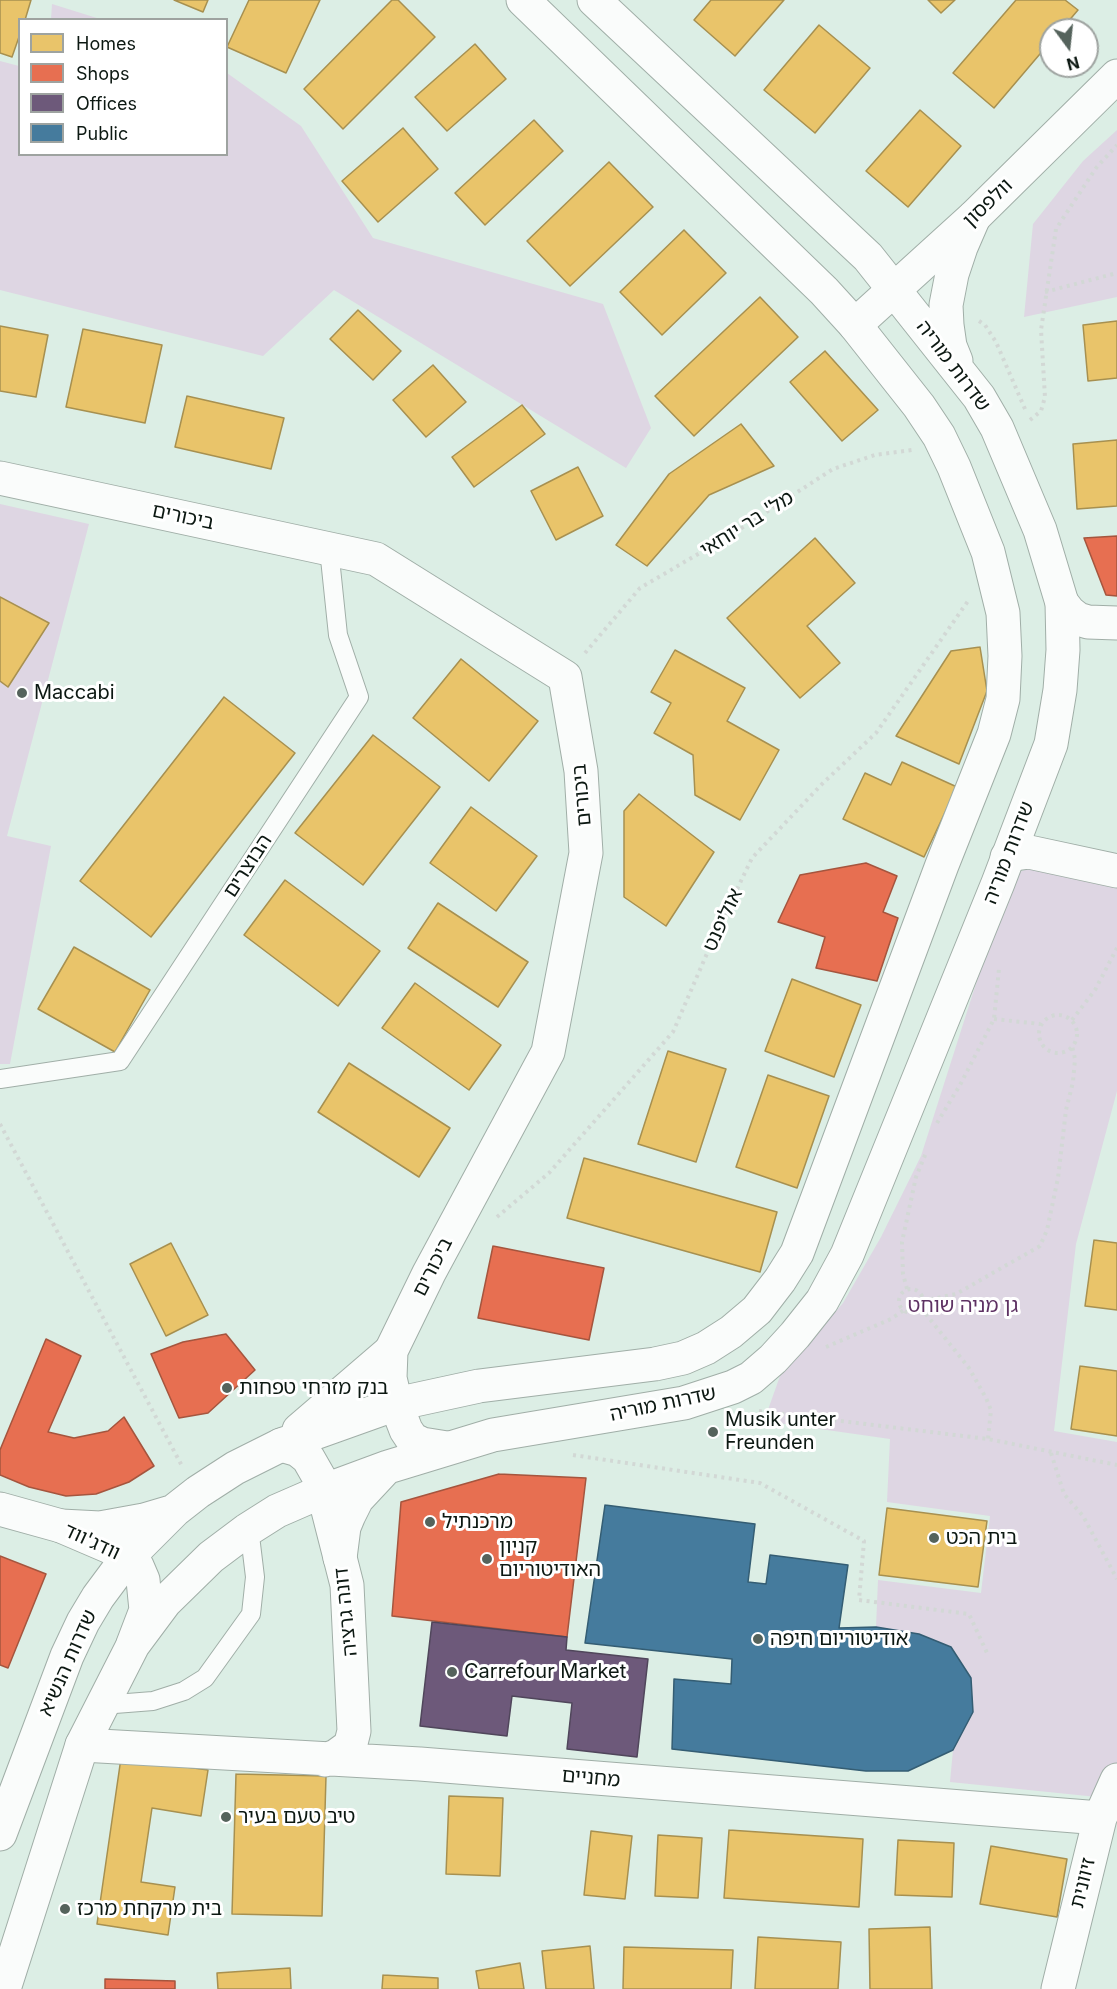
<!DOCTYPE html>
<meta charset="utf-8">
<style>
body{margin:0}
#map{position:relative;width:1117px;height:1989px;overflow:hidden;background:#dceee5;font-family:Inter,sans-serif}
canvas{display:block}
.legend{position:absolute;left:18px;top:18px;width:210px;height:138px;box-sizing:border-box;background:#fff;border:2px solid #9ea3a0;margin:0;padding:8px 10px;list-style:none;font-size:18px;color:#0c1812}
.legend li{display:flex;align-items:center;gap:12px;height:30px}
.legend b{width:30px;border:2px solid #9ea3a0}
.north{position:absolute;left:1039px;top:18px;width:60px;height:60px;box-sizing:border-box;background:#fff;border:2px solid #9ea3a0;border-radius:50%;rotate:165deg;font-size:16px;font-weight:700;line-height:24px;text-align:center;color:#0c1812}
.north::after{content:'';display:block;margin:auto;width:21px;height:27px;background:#55635c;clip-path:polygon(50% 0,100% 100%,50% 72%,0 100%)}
</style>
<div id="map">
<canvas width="1117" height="1989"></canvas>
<ul class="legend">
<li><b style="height:16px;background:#e9c46a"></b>Homes</li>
<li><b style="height:16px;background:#e76f51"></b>Shops</li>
<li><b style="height:16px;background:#6d597a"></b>Offices</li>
<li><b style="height:16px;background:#457b9d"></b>Public</li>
</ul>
<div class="north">N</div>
</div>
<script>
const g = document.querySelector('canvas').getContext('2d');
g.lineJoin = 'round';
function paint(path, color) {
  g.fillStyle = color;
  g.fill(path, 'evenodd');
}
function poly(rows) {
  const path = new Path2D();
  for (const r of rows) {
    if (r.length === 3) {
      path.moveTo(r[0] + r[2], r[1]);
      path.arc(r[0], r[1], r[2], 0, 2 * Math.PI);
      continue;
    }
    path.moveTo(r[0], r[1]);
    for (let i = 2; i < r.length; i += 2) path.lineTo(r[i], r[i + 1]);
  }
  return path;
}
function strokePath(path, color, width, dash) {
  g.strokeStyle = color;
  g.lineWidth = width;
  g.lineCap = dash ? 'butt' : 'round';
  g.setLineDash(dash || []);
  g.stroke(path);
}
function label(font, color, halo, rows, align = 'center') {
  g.font = font + ' Inter,"Noto Sans Hebrew",sans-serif';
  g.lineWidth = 6;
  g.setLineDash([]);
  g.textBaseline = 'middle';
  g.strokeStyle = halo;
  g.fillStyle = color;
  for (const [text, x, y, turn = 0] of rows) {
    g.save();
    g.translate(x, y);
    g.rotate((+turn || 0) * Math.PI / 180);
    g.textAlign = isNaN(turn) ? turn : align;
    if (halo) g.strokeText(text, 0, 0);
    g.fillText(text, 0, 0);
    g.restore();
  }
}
paint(poly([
 [52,4,100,19,51,19],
 [0,61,19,66,20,154,226,154,227,73,301,126,373,238,603,304,651,428,626,468,334,290,263,356,0,290],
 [1117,130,1117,297,1024,317,1033,224,1083,161],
 [0,504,89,524,7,836,51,846,10,1064,0,1064],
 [1032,866,1117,883,1117,1091,1076,1244,1054,1431,1117,1442,1117,1799,950,1782,953,1750,971,1678,951,1647,919,1634,876,1627,878,1580,981,1593,990,1516,887,1502,890,1439,764,1421,780,1376,843,1303,881,1237,921,1156,1010,877]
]), '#ded6e3');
const homes = poly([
 [0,0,31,0,25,20,20,20,20,34,12,57,0,53,0,0],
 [174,0,208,0,203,12,174,0],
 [249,0,320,0,286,73,227,47,249,0],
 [392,0,398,0,435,37,343,129,304,89,392,0],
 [711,0,784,0,735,56,694,20,711,0],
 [928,0,955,0,941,13,928,0],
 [1016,0,1065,0,1078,10,1061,30,1051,30,1051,41,994,108,953,73,1016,0],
 [819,25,870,68,815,133,764,90,819,25],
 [475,44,506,79,447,131,415,97,475,44],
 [920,110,961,146,908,207,866,171,920,110],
 [534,120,563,151,485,225,455,193,534,120],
 [403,128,438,169,378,222,342,181,403,128],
 [609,162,653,207,570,286,527,241,609,162],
 [684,230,726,273,662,335,620,292,684,230],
 [760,297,798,337,694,436,655,396,760,297],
 [358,310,401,351,373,380,330,339,358,310],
 [1117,321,1117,378,1088,381,1083,325,1117,321],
 [0,326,48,335,36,397,0,391,0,326],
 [83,329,162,345,145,423,66,407,83,329],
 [825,351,878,410,842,441,790,382,825,351],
 [433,365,466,402,426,437,393,400,433,365],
 [187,396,284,418,271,469,175,447,187,396],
 [522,405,545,434,474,487,452,457,522,405],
 [741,424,774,466,709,495,647,566,616,545,669,474,741,424],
 [1117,440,1117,506,1077,509,1073,444,1117,440],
 [578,467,603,516,556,540,531,491,578,467],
 [815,538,855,583,807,626,840,663,800,698,727,618,815,538],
 [0,597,49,623,8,687,0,681,0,597],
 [980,647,987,691,959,764,896,736,951,651,980,647],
 [675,650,745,688,727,721,779,750,740,820,695,795,693,755,654,733,671,703,651,692,675,650],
 [461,659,538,721,489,781,413,718,461,659],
 [224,697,295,753,151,937,80,881,224,697],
 [373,735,440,787,363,885,295,833,373,735],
 [902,762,957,787,924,857,843,819,865,773,891,785,902,762],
 [639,794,714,852,666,926,624,897,624,811,639,794],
 [471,807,537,856,496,911,430,863,471,807],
 [285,880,380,951,338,1006,244,935,285,880],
 [438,903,528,962,498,1007,408,948,438,903],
 [74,947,150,990,115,1052,38,1009,74,947],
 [792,979,861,1005,834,1077,765,1051,792,979],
 [415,983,501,1045,469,1090,382,1028,415,983],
 [668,1051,726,1069,696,1162,638,1144,668,1051],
 [349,1063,450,1128,419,1177,318,1112,349,1063],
 [768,1075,829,1096,797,1188,736,1167,768,1075],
 [584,1158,777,1212,760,1272,567,1218,584,1158],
 [1094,1240,1117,1243,1117,1310,1085,1306,1094,1240],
 [171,1243,208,1315,166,1336,130,1264,171,1243],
 [1080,1366,1117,1371,1117,1436,1071,1429,1080,1366],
 [887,1508,987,1521,978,1587,879,1575,887,1508],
 [121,1758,208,1770,201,1816,152,1808,141,1882,175,1887,168,1935,97,1924,121,1758],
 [236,1774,326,1776,322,1916,232,1914,236,1774],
 [449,1796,503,1798,500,1876,446,1874,449,1796],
 [729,1830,863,1839,859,1907,724,1898,729,1830],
 [591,1831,632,1836,625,1899,584,1895,591,1831],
 [658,1835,702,1838,698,1898,655,1896,658,1835],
 [898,1840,954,1843,952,1897,895,1895,898,1840],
 [991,1846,1067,1859,1057,1917,980,1904,991,1846],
 [930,1927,932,1989,870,1989,869,1929,930,1927],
 [758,1937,841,1942,838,1989,755,1989,758,1937],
 [590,1946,594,1989,546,1989,542,1951,590,1946],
 [624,1947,733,1950,731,1989,623,1989,624,1947],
 [520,1963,524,1989,479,1989,476,1971,520,1963],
 [290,1968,291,1989,218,1989,217,1973,290,1968],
 [383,1975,438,1978,438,1989,382,1989,383,1975]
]);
paint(homes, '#e9c46a');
strokePath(homes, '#a79050', 1.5);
const shops = poly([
 [1117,536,1117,596,1106,595,1084,538,1117,536],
 [866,863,897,876,883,912,898,918,877,981,816,968,825,937,778,922,800,875,866,863],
 [493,1246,604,1268,589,1340,478,1318,493,1246],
 [226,1334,255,1370,208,1413,179,1418,151,1354,183,1342,226,1334],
 [46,1339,81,1356,48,1432,74,1438,108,1431,124,1417,154,1466,129,1482,96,1494,66,1496,29,1487,0,1475,0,1450,46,1339],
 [499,1474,586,1478,567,1637,392,1616,401,1502,499,1474],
 [0,1556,46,1574,8,1668,0,1665,0,1556],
 [105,1979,175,1981,175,1989,105,1989,105,1979]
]);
paint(shops, '#e76f51');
strokePath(shops, '#a5553e', 1.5);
const offices = poly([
 [432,1622,567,1637,566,1650,648,1659,637,1757,567,1749,572,1703,512,1696,507,1736,420,1726,432,1622]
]);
paint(offices, '#6d597a');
strokePath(offices, '#50465b', 1.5);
const public = poly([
 [605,1505,755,1524,748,1582,766,1584,770,1555,848,1565,839,1628,876,1627,919,1634,951,1647,971,1678,973,1712,953,1750,908,1771,866,1771,672,1749,674,1679,731,1684,732,1659,585,1643,605,1505]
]);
paint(public, '#457b9d');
strokePath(public, '#345d73', 1.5);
const service = poly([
 [0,1079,120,1061,359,697,338,635,329,549],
 [102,1705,153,1701,184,1691,205,1678,251,1614,255,1577,251,1544,247,1530]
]);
const minor = poly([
 [0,478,376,559,565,677,581,771,586,853,548,1052,429,1273,391,1351,390,1378,396,1404,406,1430,412,1439,422,1444,447,1448],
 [1062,603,1069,612,1078,619,1088,622,1117,623],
 [1007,857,1015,854,1029,852,1117,871],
 [281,1445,298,1450,308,1458,320,1479,347,1585,354,1731,351,1743,347,1748,336,1756,325,1760],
 [82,1745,420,1764,1100,1818],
 [1058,1989,1100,1818,1117,1780]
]);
const tertiary = poly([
 [855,325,974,217,1117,76],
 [0,1509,61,1526,110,1547,137,1566,143,1580,146,1610,133,1644]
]);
const primary = poly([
 [956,361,950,346,947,325,946,305,952,274,961,247,974,217],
 [299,1430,391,1351],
 [61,1526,100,1528,144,1520,171,1512],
 [340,1558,344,1527,349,1515,357,1499,385,1469],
 [0,1834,67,1656,83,1622,98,1597,127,1558,175,1510,198,1492,235,1468,281,1445,396,1404,479,1386,655,1364,683,1358,706,1348,731,1332,757,1310,780,1280,797,1253,942,865,994,734,1003,699,1005,656,1003,613,988,552,954,467,939,436,919,406,855,325,824,291,523,0],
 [4,1989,82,1745,133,1645,165,1602,211,1557,247,1530,277,1511,323,1491,388,1467,493,1435,684,1403,733,1387,751,1378,773,1359,795,1335,822,1301,847,1255,998,883,1051,744,1060,690,1063,650,1062,603,1040,530,997,428,979,397,868,257,594,0]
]);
strokePath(service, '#a0aea7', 20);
strokePath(minor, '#a0aea7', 35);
strokePath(tertiary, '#a0aea7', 35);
strokePath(primary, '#a0aea7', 35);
strokePath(poly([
 [1045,292,1117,273],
 [979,321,985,325,996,342,1025,409],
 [1030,420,1041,411,1045,397,1041,330,1056,229,1096,168,1117,145],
 [585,653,640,588,734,533,833,469,875,455,912,450],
 [1058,1034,19],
 [994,1019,1040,1024],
 [1072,1020,1095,990,1117,948],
 [937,1123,960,1085,994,1019,999,969],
 [0,1124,182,1466],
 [497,1217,549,1173,673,1032,715,935,752,858,822,784,876,733,968,601],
 [911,1301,12],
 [907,1289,903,1274,902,1242,916,1177,926,1153],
 [923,1301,956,1294,1040,1246,1047,1230,1058,1178,1066,1110,1073,1082,1075,1059,1072,1046],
 [921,1308,969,1368,986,1398,991,1410,988,1439],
 [826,1347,891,1319,904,1310],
 [759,1411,988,1439,1117,1465],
 [1051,1453,1064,1494,1083,1516,1117,1579],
 [573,1455,760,1483,864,1541,859,1600,969,1614,988,1655]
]), '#d2d8d5', 4, [3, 4.5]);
strokePath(service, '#fafcfb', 18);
strokePath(minor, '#fafcfb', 33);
strokePath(tertiary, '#fafcfb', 33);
strokePath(primary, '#fafcfb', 33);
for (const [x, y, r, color] of [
 [22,693,6,"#55635c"],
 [227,1388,6,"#55635c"],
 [713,1432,6,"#55635c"],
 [430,1522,6,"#55635c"],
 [934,1538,6,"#55635c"],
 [487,1559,6,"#55635c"],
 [758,1639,6,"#55635c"],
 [452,1672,6,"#55635c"],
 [226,1817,6,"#55635c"],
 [65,1909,6,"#55635c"]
]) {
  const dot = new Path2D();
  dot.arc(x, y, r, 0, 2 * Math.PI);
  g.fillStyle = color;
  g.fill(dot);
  strokePath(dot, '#fff', 2);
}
label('20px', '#0c1812', '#fff', [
 ["וולפסון",988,203,-44],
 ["שדרות מוריה",953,366,53],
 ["ביכורים",183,517,12],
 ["מל' בר יוחאי",747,524,-32],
 ["ביכורים",582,795,-95],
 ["שדרות מוריה",1009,853,-69],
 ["הבוצרים",248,866,-57],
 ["אוליפנט",723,920,-65],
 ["ביכורים",433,1267,-63],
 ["שדרות מוריה",663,1404,-12],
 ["וודג'ווד",92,1542,25],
 ["דונה גרציה",346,1612,-96],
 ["שדרות הנשיא",68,1663,-66],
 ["מחניים",591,1778,5],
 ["זיוונית",1083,1883,-76]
]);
label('20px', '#0c1812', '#fff', [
 ["Maccabi",34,693],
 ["בנק מזרחי טפחות",239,1388],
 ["Musik unter",725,1420],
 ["Freunden",725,1443],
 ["מרכנתיל",442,1522],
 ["בית הכט",946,1538],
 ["קניון",499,1547],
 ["האודיטוריום",499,1570],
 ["אודיטוריום חיפה",770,1639],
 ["Carrefour Market",464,1672],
 ["טיב טעם בעיר",238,1817],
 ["בית מרקחת מרכז",77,1909]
], 'left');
label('20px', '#5e3163', '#fff', [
 ["גן מניה שוחט",963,1306]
]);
</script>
